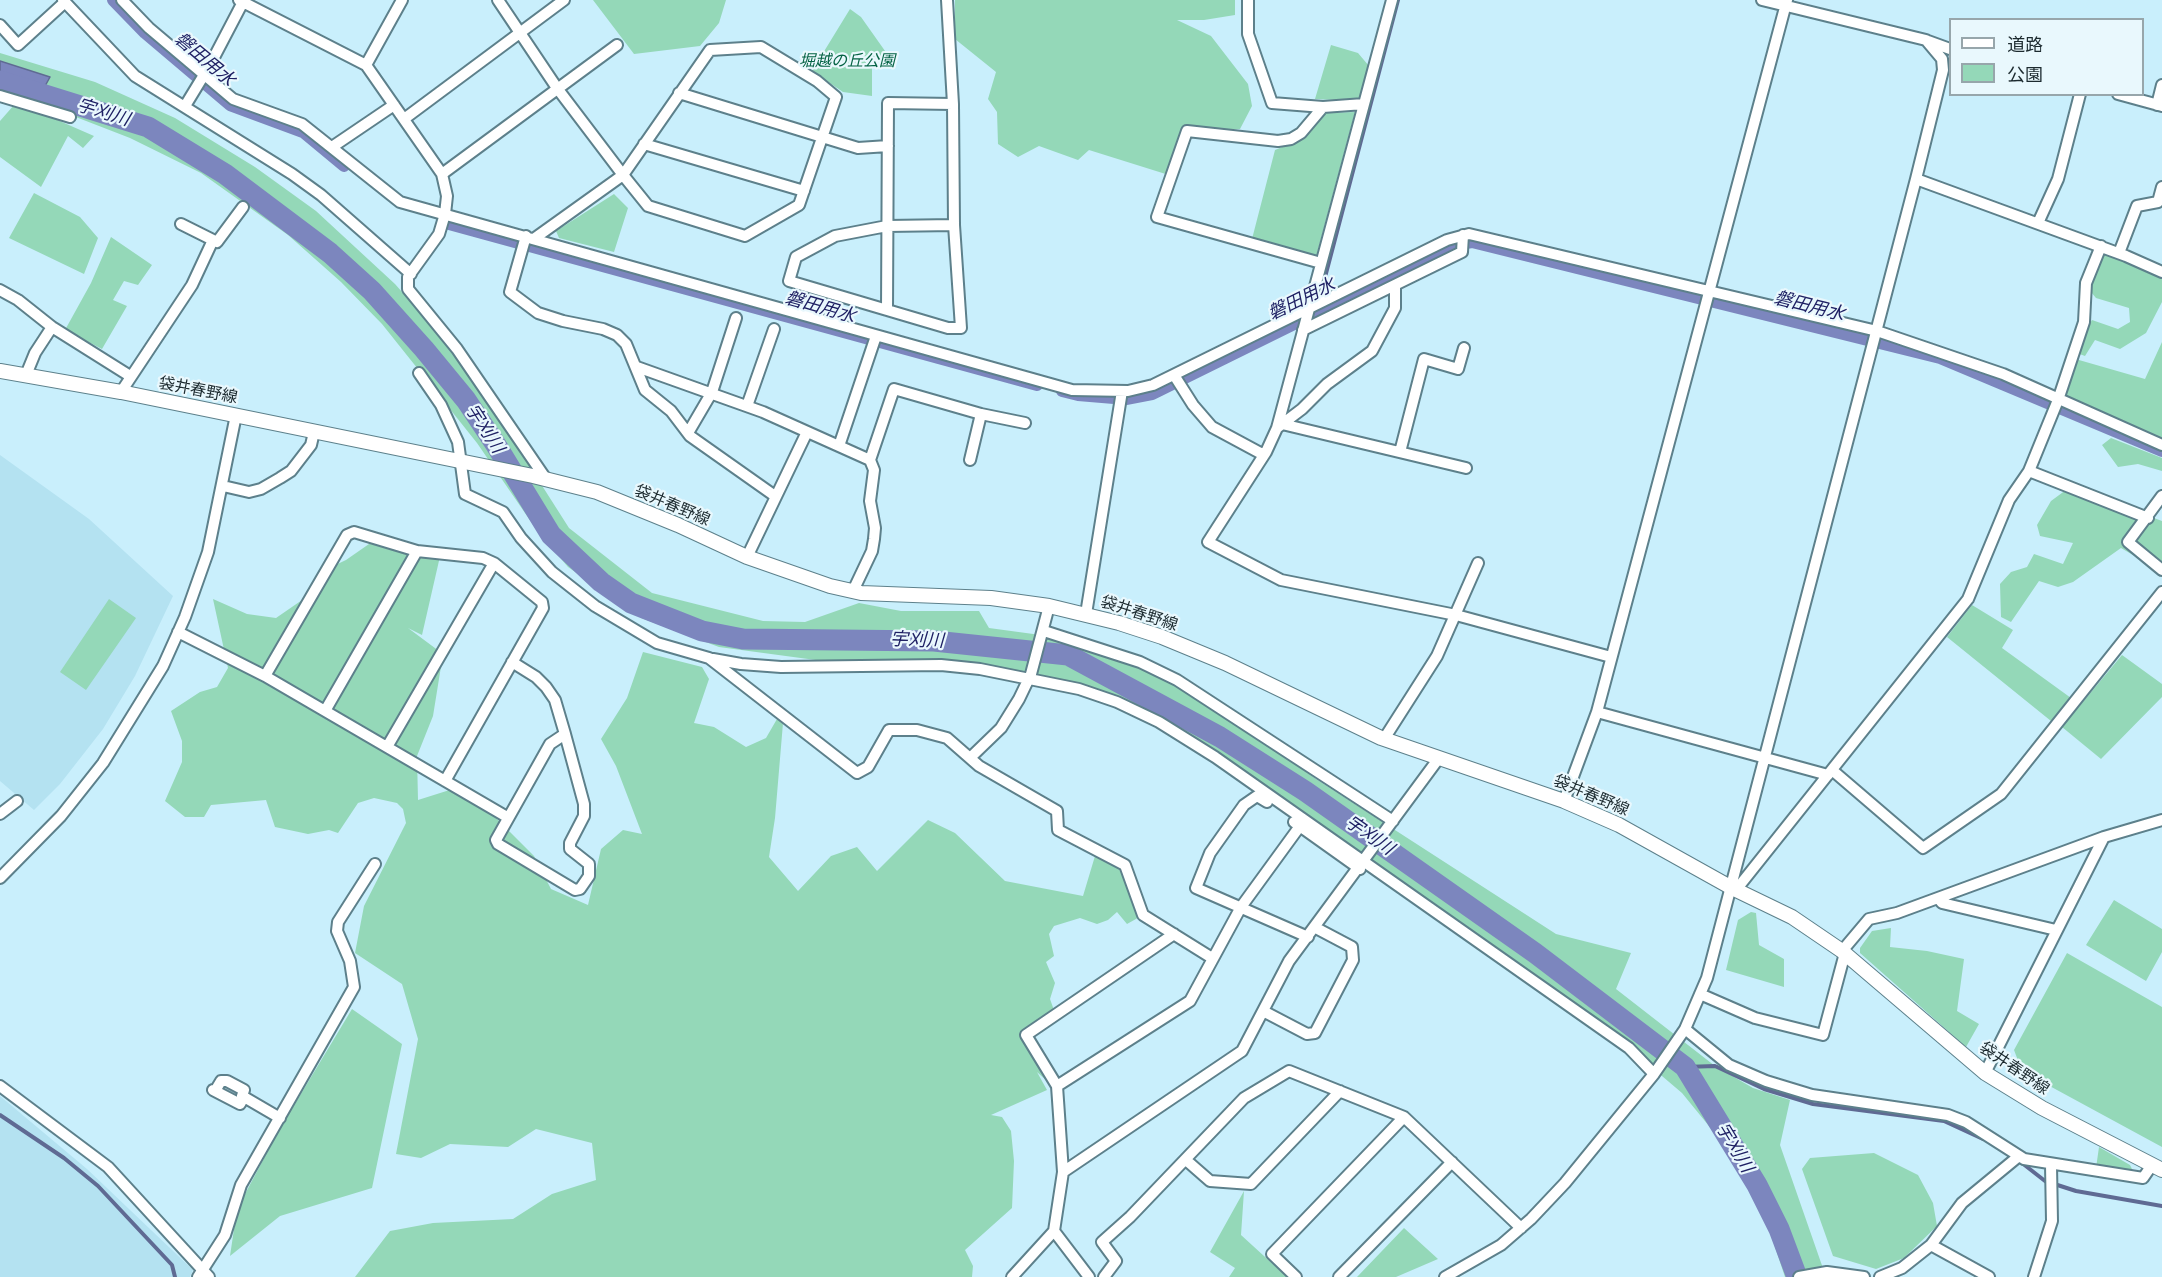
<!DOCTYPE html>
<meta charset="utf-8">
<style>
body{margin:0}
#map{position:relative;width:2162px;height:1277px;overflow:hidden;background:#c9effc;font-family:"Times New Roman","Noto Sans JP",serif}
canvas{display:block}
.legend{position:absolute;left:1949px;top:18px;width:195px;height:78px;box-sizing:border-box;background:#e9f8fd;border:2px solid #97a6ab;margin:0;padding:8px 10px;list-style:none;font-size:18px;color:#1c2a2f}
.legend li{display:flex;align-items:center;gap:12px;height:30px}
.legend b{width:30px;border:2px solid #97a6ab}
</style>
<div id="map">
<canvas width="2162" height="1277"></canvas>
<ul class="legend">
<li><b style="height:8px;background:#fff"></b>道路</li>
<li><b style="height:16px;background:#94d8b8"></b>公園</li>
</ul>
</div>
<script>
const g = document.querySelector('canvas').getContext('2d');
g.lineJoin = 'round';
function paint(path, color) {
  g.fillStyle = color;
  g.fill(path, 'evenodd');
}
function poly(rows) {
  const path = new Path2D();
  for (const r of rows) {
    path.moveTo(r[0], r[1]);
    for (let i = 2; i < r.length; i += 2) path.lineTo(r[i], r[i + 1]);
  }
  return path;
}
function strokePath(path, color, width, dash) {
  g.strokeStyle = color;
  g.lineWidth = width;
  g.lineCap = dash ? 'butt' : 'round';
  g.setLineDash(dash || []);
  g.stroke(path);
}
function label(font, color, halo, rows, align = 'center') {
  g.font = font + ' "Times New Roman","Noto Sans JP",serif';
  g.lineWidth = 4.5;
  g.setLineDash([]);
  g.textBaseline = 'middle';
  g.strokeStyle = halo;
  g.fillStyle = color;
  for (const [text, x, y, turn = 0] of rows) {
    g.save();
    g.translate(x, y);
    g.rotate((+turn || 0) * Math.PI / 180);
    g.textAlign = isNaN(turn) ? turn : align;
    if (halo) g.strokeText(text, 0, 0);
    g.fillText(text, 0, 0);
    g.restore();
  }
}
paint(poly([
 [0,455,89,519,173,596,135,676,103,729,60,784,34,810,0,781],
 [0,1096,87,1169,193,1270,190,1277,0,1277]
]), '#b4e2f1');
paint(poly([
 [593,0,726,0,719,23,700,46,634,54],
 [955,0,1235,0,1235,15,1204,20,1177,20,1211,36,1248,84,1252,106,1240,129,1182,133,1172,176,1089,150,1078,160,1039,146,1018,157,998,144,997,112,988,99,996,72,955,39],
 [850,9,861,17,890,58,877,56,872,60,872,96,843,92,812,71],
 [1331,45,1358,53,1369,66,1358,101,1315,99],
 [0,53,95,82,175,118,255,167,316,211,395,284,462,360,569,528,652,593,763,621,805,622,859,603,901,611,979,611,989,628,1048,636,1170,676,1316,779,1556,934,1631,953,1616,989,1715,1066,1753,1088,1790,1100,1780,1145,1826,1277,1785,1277,1764,1214,1722,1142,1682,1093,1629,1048,1522,968,1342,839,1189,736,1110,695,986,665,823,661,719,647,641,618,568,567,538,532,477,443,382,324,341,282,288,235,201,173,130,138,50,107,0,91],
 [14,105,55,119,94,136,83,148,68,136,41,187,0,157,0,121],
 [1355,112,1316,257,1252,239,1275,150,1304,138,1324,113],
 [34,193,80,217,98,238,84,274,9,238],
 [614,194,628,208,614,252,559,238,556,231],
 [111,237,152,265,138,285,124,281,113,300,127,306,102,349,65,330,91,283],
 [2101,246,2162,272,2162,302,2146,333,2120,349,2095,340,2085,356,2074,352,2078,340,2092,320,2118,329,2130,322,2129,308,2096,298,2086,286],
 [2162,342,2162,438,2058,400,2072,358,2145,379],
 [2111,438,2162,458,2162,471,2138,464,2118,467,2102,445],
 [2070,487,2162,521,2162,572,2121,548,2073,582,2058,587,2039,581,2011,622,2001,617,2000,584,2011,572,2027,567,2034,554,2063,564,2073,543,2040,536,2037,525,2051,501],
 [395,542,441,552,422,635,408,628,443,654,433,716,417,756,418,800,456,788,468,790,534,856,551,889,588,905,601,849,623,830,642,834,616,766,601,739,627,698,643,652,702,667,709,679,694,723,714,727,746,747,766,738,777,719,783,723,775,818,769,857,798,891,831,856,857,847,877,871,928,820,955,833,1005,881,1083,896,1095,856,1126,869,1143,915,1127,924,1117,912,1108,920,1097,924,1080,918,1054,926,1049,934,1054,956,1046,962,1055,983,1050,999,1055,1013,1019,1035,1048,1078,1048,1082,1037,1072,1047,1090,991,1115,1002,1117,1011,1131,1014,1161,1012,1208,965,1250,973,1266,972,1277,355,1277,390,1231,433,1223,513,1219,552,1194,596,1180,592,1143,536,1129,508,1147,450,1144,421,1158,396,1154,418,1039,402,984,355,953,364,906,406,823,403,809,397,803,374,798,358,803,338,833,329,830,308,834,275,827,266,800,211,805,204,817,185,817,165,801,182,762,182,741,171,711,200,692,217,687,228,668,213,599,247,614,276,618,305,598,327,569,346,560,369,544],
 [109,599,136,618,86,690,60,672],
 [1972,605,2013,630,2002,648,2071,698,2051,721,1947,637],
 [2122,655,2162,684,2162,697,2101,759,2062,727],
 [2114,900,2162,929,2162,952,2146,981,2086,945],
 [1751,912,1756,913,1759,945,1784,959,1784,987,1726,970,1738,920],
 [1891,928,1890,947,1927,951,1964,959,1957,1011,1979,1024,1966,1047,1860,953,1860,948,1872,931],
 [2067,953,2162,1007,2162,1147,2022,1071,2014,1050],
 [352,1009,402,1044,372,1188,280,1216,230,1256,237,1209,278,1132],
 [2099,1147,2130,1165,2134,1173,2096,1168],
 [1874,1153,1918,1175,1933,1203,1937,1226,1904,1258,1876,1269,1833,1256,1802,1169,1810,1158],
 [1244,1191,1241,1235,1287,1277,1229,1277,1235,1268,1210,1252],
 [1404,1228,1438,1259,1396,1277,1357,1277]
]), '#94d8b8');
const water = poly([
 [0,61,50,77,38,99,0,87,0,61]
]);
paint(water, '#7c86be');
strokePath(water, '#5f6a93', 1.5);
strokePath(poly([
 [1319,300,1398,0],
 [1685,1067,1715,1066,1764,1089,1813,1104,1944,1121,1983,1139],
 [0,1115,64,1158,98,1186,172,1265,175,1277],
 [2022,1163,2045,1181,2076,1191,2162,1206]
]), '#5f6a93', 4);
strokePath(poly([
 [113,0,145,33,230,105,303,132,344,166],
 [449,224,1037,385],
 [1062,391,1078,395,1126,399,1152,394,1454,245,1472,242,1940,358,2162,451]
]), '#7c86be', 12);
strokePath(poly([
 [0,81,148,127,225,174,330,253,372,291,424,349,466,400,496,445,551,535,601,582,631,603,702,631,743,639,934,641,1068,655,1220,737,1305,791,1535,953,1685,1067,1757,1185,1779,1229,1797,1277]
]), '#7c86be', 21);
const minor = poly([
 [63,0,135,76,292,174,321,195,411,274],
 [122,0,149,28,233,99,302,124,400,202,1072,390,1128,391,1153,385,1447,240,1469,234,1877,331,2003,374,2162,445],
 [239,0,366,65,442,174,447,196,445,214,439,234,408,277,408,289,457,349,546,479],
 [498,0,557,88,623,175,648,206,745,236,799,205,836,97,817,81,761,47,710,50,623,175,535,238],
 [1248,0,1248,34,1272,103,1323,107],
 [1392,0,1277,428,1266,452,1208,542,1281,580,1456,615,1611,657],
 [0,25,18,45,65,2],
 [1928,41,1950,49],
 [366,65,402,0],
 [679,93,858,148,888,146],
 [2118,94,2162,106],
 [0,96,70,117],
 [953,104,954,225,961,328,948,328,789,281,796,257,835,236,887,226,954,225],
 [2157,105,2162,85],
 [185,106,210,65,244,0],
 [404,119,564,0],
 [644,144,804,191],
 [332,147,394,105],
 [442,174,617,45],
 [1916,179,2126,256,2162,272],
 [2038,223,2058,179,2080,94],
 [181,224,217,242,243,207],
 [526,236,510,292,538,313,563,321,603,329,617,335,626,344,645,390,671,411,690,436,775,496],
 [2119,253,2137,206,2158,202,2162,187],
 [1321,263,1157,217,1187,131,1278,141,1291,139,1301,133,1323,107,1364,104],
 [0,290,18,300,52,327,130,376],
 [887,310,888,103,953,104,947,0],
 [1303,330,1462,252,1463,235],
 [637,367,763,412,870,460,874,470,870,501,875,528,874,539,872,551,853,591],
 [419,373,441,405,458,442,465,494,503,512,521,538,552,572,595,606,657,643,709,658,857,773,868,767,889,730,917,730,947,738,979,766,1057,811,1058,830,1125,865,1143,915,1212,958],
 [26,375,35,353,52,327],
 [1174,375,1193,405,1212,427,1264,455],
 [121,392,192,285,213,240],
 [747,406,774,329],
 [1282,424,1466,468],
 [1277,428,1302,409,1327,384,1372,351,1395,308,1395,285],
 [688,433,712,392,736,318],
 [839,446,876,336],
 [1400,452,1424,359,1458,369,1464,348],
 [870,460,894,389,981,414,1025,423],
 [970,460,981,414],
 [2029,471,2148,518],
 [223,486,249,492,261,489,280,478,291,471,311,445,314,432],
 [2162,496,2128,542,2162,570],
 [747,557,807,432],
 [1086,614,1122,391],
 [1044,631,1140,662,1177,680,1393,821],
 [178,632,265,676,507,817],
 [713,659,741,664,781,667,941,665,980,669,1079,689,1117,702,1159,722,1215,757,1629,1048,1654,1074],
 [512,662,536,677,546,687,555,700,565,734,550,744,496,840,498,844,575,890,580,889,589,876,589,864,570,849,570,843,584,816,584,804,565,734],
 [265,676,347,535,354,532,417,551,483,558,494,563,542,602,543,608,445,781],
 [325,711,417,551],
 [1597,712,1828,775],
 [1384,739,1437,656,1478,563],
 [387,747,494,563],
 [971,757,1001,728,1019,699,1031,674,1049,606],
 [1832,770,1923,848,2001,794,2162,592],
 [1564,801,1597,712,1787,0],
 [1267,802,1257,796,1244,805,1210,853,1196,888,1308,937],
 [0,814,17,801],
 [1294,822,1360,869],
 [0,878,61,816,103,763,163,666,185,617,208,552,236,415],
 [1736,890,1968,599,2009,500,2029,471,2058,400,2084,322,2086,283,2101,246],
 [1938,898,1942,903,2056,930],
 [1842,951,1869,919,1897,913,2104,837,2162,820],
 [1700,994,1755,1018,1823,1035,1845,953],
 [1263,1011,1307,1034,1315,1033,1353,960,1352,947,1316,928],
 [1685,1029,1729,1065,1766,1081,1812,1095,1948,1115,1966,1122,2024,1159,2143,1178,2152,1165],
 [1985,1073,2104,837],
 [0,1086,108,1167,209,1277],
 [1057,1086,1190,1001,1241,907,1300,826],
 [213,1090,240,1104,244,1097,280,1118],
 [215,1091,221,1081,227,1081,244,1090,242,1096,244,1097],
 [1186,1160,1210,1181,1251,1184,1340,1091],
 [1063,1172,1242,1051,1289,961,1439,758],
 [1054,1231,1089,1277],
 [1931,1245,1989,1277],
 [198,1277,225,1235,241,1185,354,987,350,961,337,931,338,922,375,864],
 [1012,1277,1054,1231,1063,1172,1057,1086,1026,1035,1174,934],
 [1104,1277,1116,1261,1102,1242,1130,1217,1244,1098,1289,1071,1404,1117,1521,1228],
 [1296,1277,1272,1254,1404,1117],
 [1339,1277,1452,1162],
 [1445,1277,1501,1245,1531,1219,1565,1183,1654,1074,1685,1029,1707,978,1916,179,1943,70,1942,59,1926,40,1762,0],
 [1799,1277,1827,1272,1864,1277],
 [1880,1277,1902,1268,1931,1245,1962,1203,2019,1156],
 [2034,1277,2052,1221,2051,1165]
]);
const major = poly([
 [0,371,121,392,533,476,597,492,678,525,747,557,830,586,861,593,991,598,1049,606,1119,623,1162,637,1225,663,1381,738,1564,801,1619,825,1732,888,1792,917,1842,951,1985,1073,2042,1108,2162,1170]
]);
strokePath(minor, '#5d808b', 14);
strokePath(major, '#5d808b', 16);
strokePath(minor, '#fff', 10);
strokePath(major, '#fff', 14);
label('italic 16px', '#066345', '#e9f8fd', [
 ["堀越の丘公園",847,62]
]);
label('16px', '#1c2a2f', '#e9f8fd', [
 ["袋井春野線",198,391,11],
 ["袋井春野線",672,506,23],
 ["袋井春野線",1139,614,18],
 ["袋井春野線",1591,796,23],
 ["袋井春野線",2014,1069,34]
]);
label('italic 18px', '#1f2164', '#e9f8fd', [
 ["磐田用水",204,60,40],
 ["宇刈川",103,113,17],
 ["磐田用水",1302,300,-26],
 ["磐田用水",1809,307,14],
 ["磐田用水",820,308,16],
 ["宇刈川",484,429,57],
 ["宇刈川",917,641,2],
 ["宇刈川",1369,836,35],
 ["宇刈川",1734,1148,59]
]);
</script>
